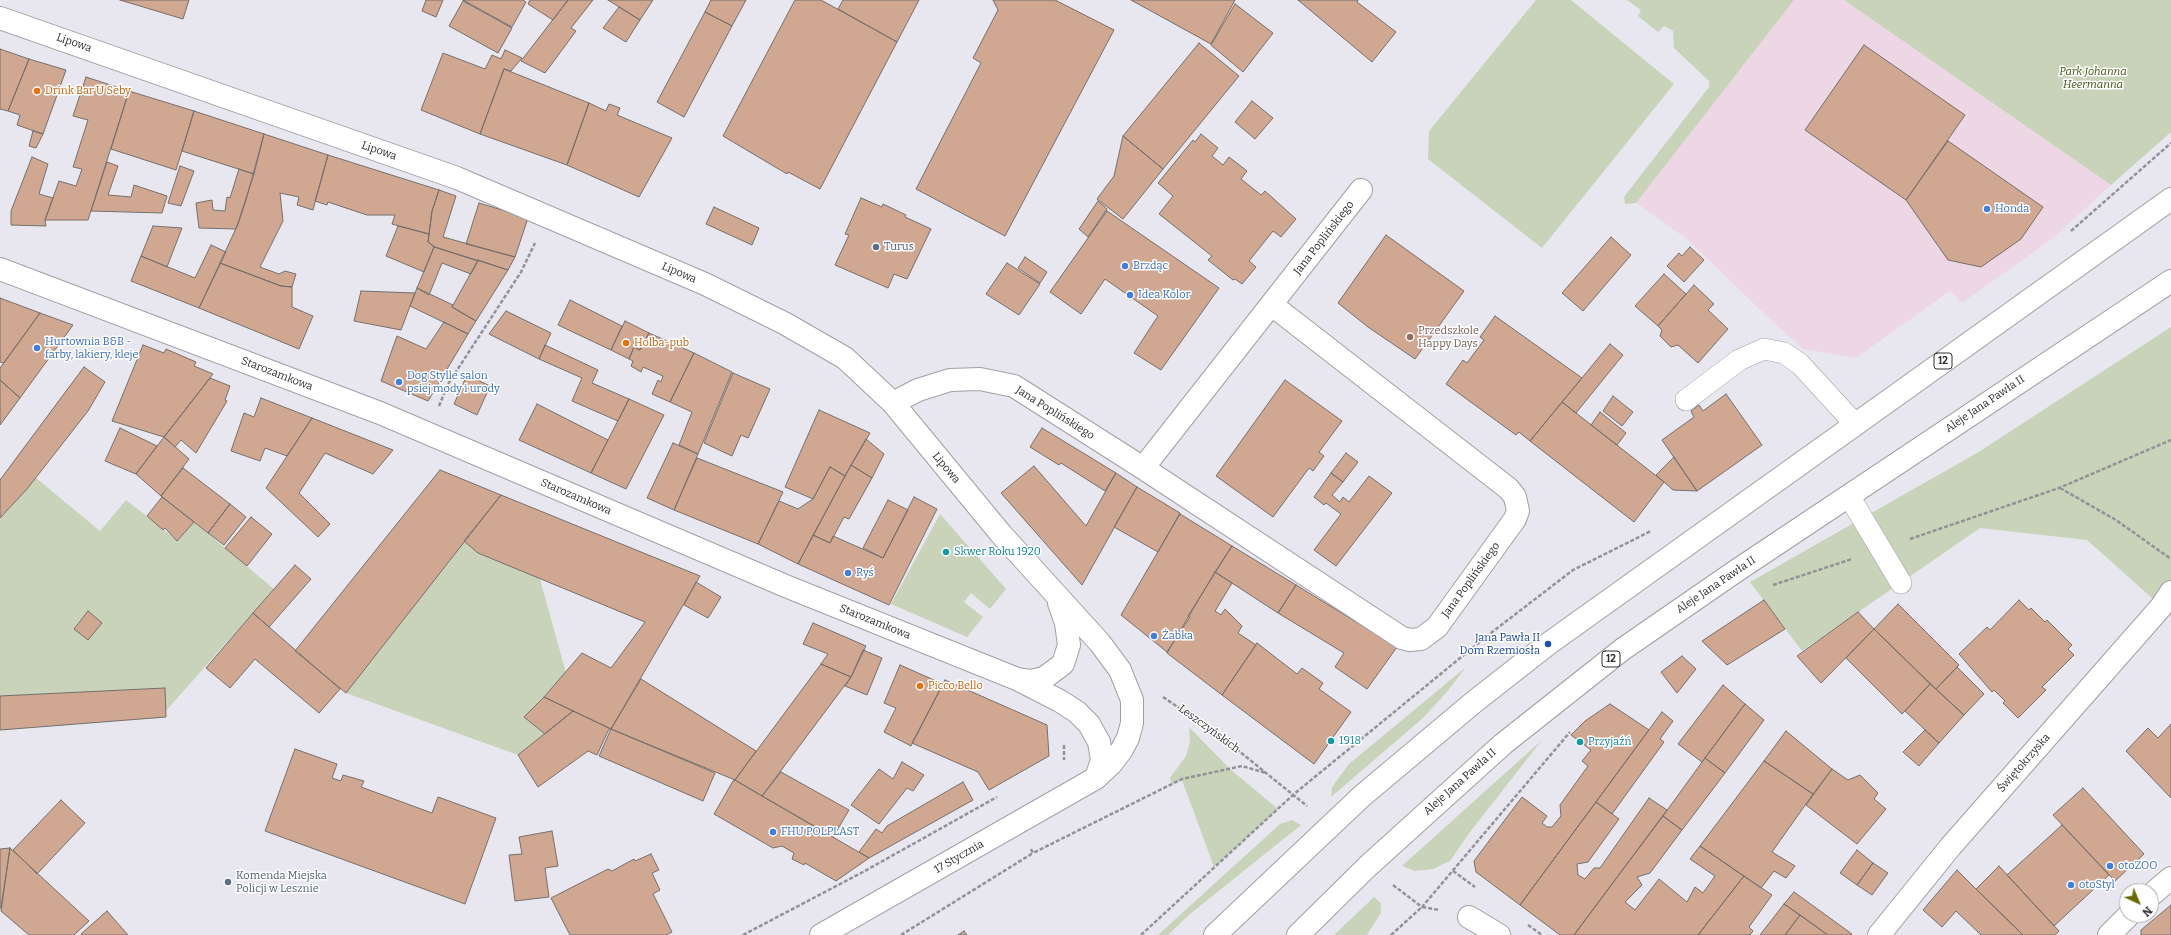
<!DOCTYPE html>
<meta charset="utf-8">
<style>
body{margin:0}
#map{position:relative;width:2171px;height:935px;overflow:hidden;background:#e8e7ef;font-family:Bitter,serif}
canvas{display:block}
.north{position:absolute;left:2119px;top:883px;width:40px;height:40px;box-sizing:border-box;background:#fff;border:1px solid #ababad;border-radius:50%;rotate:136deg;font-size:11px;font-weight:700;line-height:16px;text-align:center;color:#2e2e31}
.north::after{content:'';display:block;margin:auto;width:14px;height:18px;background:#6c6a06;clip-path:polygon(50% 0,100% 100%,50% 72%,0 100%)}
</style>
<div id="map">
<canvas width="2171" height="935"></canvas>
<div class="north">N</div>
</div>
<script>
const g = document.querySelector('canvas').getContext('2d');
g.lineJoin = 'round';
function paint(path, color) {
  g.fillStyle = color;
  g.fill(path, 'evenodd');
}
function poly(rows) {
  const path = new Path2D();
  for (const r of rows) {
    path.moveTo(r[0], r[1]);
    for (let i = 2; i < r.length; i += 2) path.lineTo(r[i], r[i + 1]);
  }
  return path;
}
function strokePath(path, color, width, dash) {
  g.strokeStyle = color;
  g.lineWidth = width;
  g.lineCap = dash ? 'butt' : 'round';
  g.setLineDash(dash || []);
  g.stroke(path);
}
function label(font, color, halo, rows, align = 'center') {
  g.font = font + ' Bitter,serif';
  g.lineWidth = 3;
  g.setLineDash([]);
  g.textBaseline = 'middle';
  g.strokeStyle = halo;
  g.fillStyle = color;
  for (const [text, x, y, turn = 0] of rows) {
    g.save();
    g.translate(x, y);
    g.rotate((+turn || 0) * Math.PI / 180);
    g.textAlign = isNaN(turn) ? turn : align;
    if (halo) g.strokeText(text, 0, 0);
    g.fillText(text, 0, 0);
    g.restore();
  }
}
paint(poly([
 [1794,0,1844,0,2111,185,2052,239,1962,303,1950,291,1856,358,1803,349,1772,321,1687,239,1636,203]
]), '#edd7e4');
paint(poly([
 [1536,0,1571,0,1674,84,1542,248,1428,159,1429,131],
 [1627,0,1794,0,1636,203,1625,204,1624,197,1709,87,1709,81,1674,48,1673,31,1664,26,1658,32,1638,16,1641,10],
 [1844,0,2171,0,2171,132,2111,185],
 [2171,327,2171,615,2087,540,1980,528,1802,651,1750,582,1977,453],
 [36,478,100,531,126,500,177,540,194,522,274,589,165,712,165,688,0,698,0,518],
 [940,514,1006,589,990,609,971,593,964,602,983,617,967,637,891,604],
 [464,541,540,579,566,673,524,717,545,734,518,755,346,693],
 [1466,667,1446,693,1423,718,1331,797,1332,787,1349,764],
 [1189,727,1230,769,1278,809,1214,867,1182,780,1172,784,1170,778,1186,756,1190,742],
 [1542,740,1470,832,1450,861,1433,869,1415,871,1402,866],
 [1292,820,1301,825,1190,914,1168,935,1158,935,1280,824],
 [1374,897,1381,903,1381,913,1367,935,1334,935]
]), '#c9d3b9');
const building = poly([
 [120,0,189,0,183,19,120,0],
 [426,0,443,0,436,17,422,11,426,0],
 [463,0,523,0,526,2,512,27,463,0],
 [530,0,568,0,553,20,528,4,530,0],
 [568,0,593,0,571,28,576,31,545,73,521,61,568,0],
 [608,0,653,0,640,20,608,0],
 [711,0,746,0,732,26,705,12,711,0],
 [795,0,821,0,897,42,820,189,788,172,787,174,723,136,795,0],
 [843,0,919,0,897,42,838,9,843,0],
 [993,0,1055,0,1114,30,1005,236,916,189,981,63,973,58,998,10,993,0],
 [1131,0,1235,0,1211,44,1131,0],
 [1298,0,1358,0,1357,2,1396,32,1372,62,1298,0],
 [463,1,512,28,498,53,449,26,463,1],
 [1235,4,1273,33,1243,72,1211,45,1235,4],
 [619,7,640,20,626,42,603,28,619,7],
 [705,12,732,26,684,117,657,102,705,12],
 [1199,43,1239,76,1163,169,1123,136,1199,43],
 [1864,45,1965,115,1906,200,1805,130,1864,45],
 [0,49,29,59,8,111,0,109,0,49],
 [505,50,522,58,511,71,504,69,480,134,421,110,443,53,485,69,492,55,501,59,505,50],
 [29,59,66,70,43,134,17,125,20,115,8,111,29,59],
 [504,69,589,103,567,165,480,134,504,69],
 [86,77,129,91,88,220,45,220,59,181,76,186,82,169,73,167,88,120,73,116,86,77],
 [129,91,194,111,176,170,111,149,129,91],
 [1252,101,1273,118,1255,139,1235,122,1252,101],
 [589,103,606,111,609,104,620,108,617,115,672,138,639,197,567,165,589,103],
 [194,111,264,134,254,174,182,151,194,111],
 [33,131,43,134,36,148,29,146,33,131],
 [264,134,328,155,313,210,297,205,299,197,280,193,283,221,260,267,279,274,285,271,296,274,292,287,281,286,220,263,238,224,246,200,264,134],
 [1201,134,1218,148,1212,156,1223,165,1229,157,1247,171,1241,179,1261,195,1265,191,1296,219,1281,237,1273,231,1249,261,1256,267,1242,284,1235,279,1233,280,1208,260,1212,256,1159,214,1173,196,1158,183,1193,140,1195,142,1201,134],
 [1123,136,1163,169,1123,219,1097,199,1114,176,1123,136],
 [1948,141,2043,207,2021,239,1981,267,1948,260,1906,200,1948,141],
 [328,155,439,190,432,211,429,234,392,224,395,215,367,215,328,202,327,205,315,201,328,155],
 [32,157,48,164,39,194,53,198,45,220,46,226,11,225,11,211,32,157],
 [107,162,118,166,108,195,131,197,134,185,167,196,162,213,91,211,107,162],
 [180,166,194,171,181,206,168,203,180,166],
 [239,169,254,174,236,229,199,228,196,203,212,200,213,210,225,211,227,197,230,198,239,169],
 [439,190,456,196,443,237,515,257,508,270,435,247,428,242,432,211,439,190],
 [861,198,882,207,883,204,906,215,905,217,931,229,907,279,894,274,888,288,835,265,849,235,845,234,861,198],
 [1098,201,1107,209,1088,237,1079,229,1098,201],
 [479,203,528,218,515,257,466,244,479,203],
 [714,207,759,228,752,245,706,224,714,207],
 [1107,211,1219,288,1161,370,1134,353,1158,316,1105,279,1081,314,1050,292,1107,211],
 [153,226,182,228,167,267,141,256,153,226],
 [398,226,429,234,428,242,434,247,424,272,386,256,398,226],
 [1386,235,1464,291,1415,359,1368,327,1338,303,1386,235],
 [1611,237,1631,255,1583,311,1562,293,1611,237],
 [211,245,226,252,199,308,131,281,141,256,195,278,211,245],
 [434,247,478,261,471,274,442,263,429,295,417,288,434,247],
 [1690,247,1704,260,1684,282,1667,266,1679,253,1682,256,1690,247],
 [1025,257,1047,272,1040,283,1018,268,1025,257],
 [478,260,508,270,476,321,452,307,478,260],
 [220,263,281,286,292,287,292,307,313,316,299,349,199,308,220,263],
 [1007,263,1040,284,1019,315,986,294,1007,263],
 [1664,274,1686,294,1658,326,1635,306,1664,274],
 [1694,285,1714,304,1708,310,1728,329,1698,363,1678,345,1671,347,1660,336,1662,330,1658,326,1694,285],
 [417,288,453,305,452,307,476,321,468,334,410,306,417,288],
 [361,291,415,293,401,330,354,321,361,291],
 [0,298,40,313,4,363,0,362,0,298],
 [570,300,622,326,611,350,558,325,570,300],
 [506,311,551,333,539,359,489,334,506,311],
 [40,313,73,325,20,398,0,380,0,368,40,313],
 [1495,316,1582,378,1530,441,1519,432,1516,435,1446,384,1463,360,1467,363,1484,340,1480,337,1495,316],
 [625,321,649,333,640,350,634,347,629,359,611,350,625,321],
 [444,322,468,334,428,401,381,381,397,336,426,349,444,322],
 [649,333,694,353,670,402,652,394,658,380,661,382,663,376,643,367,641,372,631,366,633,361,629,359,634,347,640,350,649,333],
 [1610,344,1623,355,1576,413,1562,402,1610,344],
 [143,345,164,353,166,349,196,362,194,366,213,374,164,437,112,421,143,345],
 [545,345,598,370,592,383,629,399,618,421,572,401,582,378,539,359,545,345],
 [694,353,732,372,698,454,679,445,692,412,670,402,694,353],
 [84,367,105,382,88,411,27,489,0,518,0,480,84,367],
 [733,373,770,389,748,438,741,435,732,456,704,443,733,373],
 [467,375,490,386,477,415,454,404,467,375],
 [210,378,230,386,225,400,227,401,196,453,181,440,175,447,164,437,210,378],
 [0,380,20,398,0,425,0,380],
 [1285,380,1342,421,1319,452,1324,456,1313,471,1309,468,1273,517,1216,476,1285,380],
 [1726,394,1762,445,1697,491,1662,440,1694,417,1691,411,1699,405,1703,411,1726,394],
 [1613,396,1633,412,1622,426,1603,411,1613,396],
 [261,398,312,418,287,456,265,448,260,461,231,451,244,413,254,417,261,398],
 [629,399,664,415,626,489,591,473,629,399],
 [1562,402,1664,482,1634,522,1530,441,1562,402],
 [537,404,608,440,591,473,519,440,537,404],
 [819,410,870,433,845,476,830,467,813,499,785,487,819,410],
 [1600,412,1626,433,1617,445,1591,425,1600,412],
 [312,418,393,450,373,474,325,453,299,493,330,524,318,537,266,488,312,418],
 [120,428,157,446,136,474,105,461,120,428],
 [1042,428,1116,473,1105,491,1061,463,1059,465,1030,447,1042,428],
 [164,437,189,459,161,496,136,474,164,437],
 [866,439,884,454,872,478,851,465,866,439],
 [673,443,698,454,674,510,647,498,673,443],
 [1346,453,1358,462,1343,482,1331,473,1346,453],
 [1674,457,1697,491,1673,490,1656,475,1674,457],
 [697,458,783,492,758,544,674,510,697,458],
 [851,465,872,478,849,519,844,517,830,543,813,535,851,465],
 [1034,466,1086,526,1116,473,1137,487,1082,585,1001,493,1034,466],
 [830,467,845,476,798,564,758,544,779,501,798,509,813,499,830,467],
 [183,468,230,504,208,533,161,496,183,468],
 [440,470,501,495,346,693,295,651,440,470],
 [1331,473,1343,482,1332,495,1340,502,1343,497,1349,502,1369,476,1392,493,1336,566,1314,550,1341,514,1326,503,1324,505,1314,497,1331,473],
 [1137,487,1180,513,1158,552,1114,527,1137,487],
 [501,495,700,576,611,729,544,697,582,653,611,668,645,622,478,553,464,541,501,495],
 [162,497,194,522,177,541,165,528,163,530,147,516,162,497],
 [914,497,937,509,889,605,798,564,813,535,830,543,833,536,883,558,914,497],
 [888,500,908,510,883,558,863,548,888,500],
 [230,504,246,517,224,545,208,533,230,504],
 [1180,514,1232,546,1188,616,1190,617,1167,652,1121,615,1180,514],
 [251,517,272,534,247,566,225,548,251,517],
 [1232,546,1296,585,1278,613,1215,572,1232,546],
 [295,565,311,579,269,627,253,613,295,565],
 [1215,572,1232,583,1215,611,1221,615,1225,609,1242,626,1238,633,1256,645,1222,695,1167,653,1215,572],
 [696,582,721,597,708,618,684,605,696,582],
 [1296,585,1397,647,1367,689,1335,667,1344,653,1278,613,1296,585],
 [1764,600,1785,629,1727,665,1702,641,1764,600],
 [2019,600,2029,610,2031,608,2045,622,2047,620,2072,645,2068,649,2074,655,2042,687,2046,690,2018,718,2003,703,2005,701,1994,690,1992,692,1959,654,1987,627,1990,630,2019,600],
 [1898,604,1959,665,1936,689,1874,629,1898,604],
 [88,611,102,623,88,640,74,629,88,611],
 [1858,612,1874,629,1821,683,1797,656,1858,612],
 [253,613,340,689,319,713,255,659,230,688,206,668,253,613],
 [813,623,866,646,851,677,821,664,828,654,803,644,813,623],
 [1874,629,1930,684,1902,714,1846,658,1874,629],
 [1257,643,1297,674,1302,668,1323,683,1319,689,1351,712,1314,764,1222,695,1257,643],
 [863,650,882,658,867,695,845,686,851,677,863,650],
 [1682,656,1696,669,1677,693,1661,672,1682,656],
 [821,664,851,677,762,796,735,780,821,664],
 [900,665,943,684,911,746,884,732,896,708,884,703,900,665],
 [1957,667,1984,694,1964,715,1936,689,1957,667],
 [641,679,756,751,735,780,611,729,641,679],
 [945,680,1047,725,1049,756,989,790,978,772,912,743,945,680],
 [1930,684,1964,715,1939,743,1905,711,1930,684],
 [1723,685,1745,704,1702,762,1678,744,1723,685],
 [165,688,166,717,0,730,0,696,165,688],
 [544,697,573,711,545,734,524,717,544,697],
 [1610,704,1649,730,1520,905,1476,872,1474,861,1522,797,1547,816,1542,823,1547,827,1552,827,1561,816,1560,805,1588,766,1582,761,1591,750,1571,735,1585,721,1610,704],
 [1745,704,1764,720,1725,773,1705,758,1745,704],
 [573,711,611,729,609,729,597,755,588,751,538,787,518,755,573,711],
 [1662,712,1673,721,1660,739,1664,742,1612,814,1596,802,1662,712],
 [2171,724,2171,798,2126,751,2148,728,2158,738,2171,724],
 [611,729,715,773,703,801,599,756,611,729],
 [1925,730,1939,743,1919,766,1903,752,1925,730],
 [1786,731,1832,769,1813,794,1764,761,1786,731],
 [295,749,337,764,332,778,341,781,343,775,364,781,361,787,432,813,438,797,496,818,465,904,265,831,295,749],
 [1705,758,1725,773,1682,830,1663,816,1705,758],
 [1764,761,1813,794,1772,852,1795,866,1786,878,1774,871,1761,888,1700,846,1764,761],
 [902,762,924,775,913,791,907,788,879,824,851,805,879,769,893,779,902,762],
 [1832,769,1848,780,1860,775,1878,793,1874,799,1886,809,1857,844,1806,805,1832,769],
 [781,772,849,810,833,837,762,796,781,772],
 [735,780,762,796,869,858,836,881,805,863,804,865,792,859,794,853,782,846,773,848,714,814,733,781,735,780],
 [963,782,973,800,869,858,859,852,876,829,882,833,887,826,963,782],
 [2083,788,2144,854,2115,881,2053,815,2083,788],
 [1649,798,1667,810,1574,935,1560,935,1520,905,1596,802,1619,819,1588,862,1577,864,1578,875,1585,879,1594,868,1600,868,1649,798],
 [61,800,85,823,37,874,13,850,61,800],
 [1663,816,1682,830,1650,873,1637,877,1642,885,1625,902,1635,910,1659,879,1687,902,1695,887,1703,893,1715,876,1690,859,1700,846,1744,876,1698,935,1574,935,1663,816],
 [2062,825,2109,875,2054,926,2007,875,2062,825],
 [552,831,558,866,545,868,549,897,515,901,509,855,522,854,519,837,552,831],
 [10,848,1,908,0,908,0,849,10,848],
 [10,848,89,921,74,935,29,935,1,911,10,848],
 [1857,850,1873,863,1857,885,1840,873,1857,850],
 [651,854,659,870,652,873,660,890,653,894,672,932,666,935,570,935,551,898,608,869,612,871,634,859,635,861,651,854],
 [1873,863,1888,873,1872,895,1857,885,1873,863],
 [1999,866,2059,931,2055,935,2023,935,1976,889,1999,866],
 [1957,870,1976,889,2023,935,1981,935,1956,911,1942,927,1923,910,1957,870],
 [1744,876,1772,895,1749,927,1753,931,1750,935,1698,935,1744,876],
 [1794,892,1852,934,1851,935,1828,935,1784,904,1794,892],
 [1784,904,1800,915,1785,935,1760,935,1784,904],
 [2171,905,2171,935,2141,935,2141,930,2171,905],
 [107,911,128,935,82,935,81,934,107,911],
 [1800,915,1828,935,1785,935,1800,915],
 [964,931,967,935,958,935,964,931]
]);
paint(building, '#d0a892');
strokePath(building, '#756e6a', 1);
const lane = poly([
 [1686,400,1739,360,1764,349,1784,353,1800,364,1855,424],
 [1849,496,1901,583]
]);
const street = poly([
 [893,403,918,390,950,380,980,379,1014,386,1143,468,1402,638,1410,640,1421,639,1437,627,1515,519,1518,511,1515,497,1509,489,1272,305],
 [1143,468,1361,190],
 [2151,895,2171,878],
 [1469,917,1499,935],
 [1879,935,1951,846,2161,607,2171,592],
 [2109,935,2129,915]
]);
const secondary = poly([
 [0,18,457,178,705,284,784,323,845,358,893,403,1001,534,1100,643,1120,670,1132,700,1132,723,1128,738,1121,751,1111,764,1096,778,821,935],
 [0,269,380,413,788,587,1017,679,1060,701,1077,712,1089,724,1099,742,1102,760,1096,778],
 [1018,679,1031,681,1044,678,1063,664,1069,645,1066,623,1059,603]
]);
const primary = poly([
 [1215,935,1362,796,1474,702,1548,644,2171,199],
 [1298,935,1368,866,1503,744,1623,649,1736,571,2171,281]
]);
strokePath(lane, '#a09fa7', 22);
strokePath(street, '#a09fa7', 24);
strokePath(secondary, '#a09fa7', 24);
strokePath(primary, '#a09fa7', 24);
strokePath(poly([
 [2071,231,2171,143],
 [439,406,448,384,521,272,535,243],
 [2060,488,2116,520,2171,559],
 [1910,539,2059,488,2171,440],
 [1773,585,1852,559],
 [1163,697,1219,735,1307,806],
 [1064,745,1064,760],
 [1031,849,1033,853,1182,779,1242,766,1266,773],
 [1453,871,1475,887],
 [1393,885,1422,907,1570,732],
 [1528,925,1542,935],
 [743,935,863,872,997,797],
 [901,935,1033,853],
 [1141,935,1294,794,1487,636,1573,570,1651,531],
 [1391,935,1422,907,1439,910]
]), '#919197', 2.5, [4, 2]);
strokePath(lane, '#fff', 21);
strokePath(street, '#fff', 22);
strokePath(secondary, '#fff', 22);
strokePath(primary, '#fff', 22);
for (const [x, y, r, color] of [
 [37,91,4,"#e8710a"],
 [1987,209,4,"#3f7fe0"],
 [876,247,4,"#5c6f8a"],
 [1125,266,4,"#3f7fe0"],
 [1130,295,4,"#3f7fe0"],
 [1410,337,4,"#8d6e63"],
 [626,343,4,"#e8710a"],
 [37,348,4,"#3f7fe0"],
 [399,382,4,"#3f7fe0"],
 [946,552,4,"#0f9aa8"],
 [848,573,4,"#3f7fe0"],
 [1154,636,4,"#3f7fe0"],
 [1548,644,4,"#1a4fb4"],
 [920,686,4,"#e8710a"],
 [1331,741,4,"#0f9aa8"],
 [1580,742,4,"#0f9aa8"],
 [773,832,4,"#3f7fe0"],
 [2110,866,4,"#3f7fe0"],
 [228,882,4,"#5c6f8a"],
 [2071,885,4,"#3f7fe0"]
]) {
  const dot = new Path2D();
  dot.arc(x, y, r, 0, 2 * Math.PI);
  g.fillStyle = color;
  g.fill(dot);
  strokePath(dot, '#fff', 1.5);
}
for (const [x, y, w] of [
 [1943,361,18],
 [1611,659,18]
]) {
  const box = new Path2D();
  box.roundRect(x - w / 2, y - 8, w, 16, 3);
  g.fillStyle = '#fff';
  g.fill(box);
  strokePath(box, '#2e2e31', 1);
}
label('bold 10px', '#2e2e31', null, [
 ["12",1943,361],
 ["12",1611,659]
]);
label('11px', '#2e2e31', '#fff', [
 ["Lipowa",74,43,19],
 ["Lipowa",379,151,19],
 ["Jana Poplińskiego",1324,238,-52],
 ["Lipowa",679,273,23],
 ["Starozamkowa",277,374,21],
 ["Aleje Jana Pawła II",1985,404,-34],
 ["Jana Poplińskiego",1055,413,32],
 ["Lipowa",946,468,50],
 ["Starozamkowa",576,497,23],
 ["Jana Poplińskiego",1471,580,-54],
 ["Aleje Jana Pawła II",1716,585,-34],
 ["Starozamkowa",875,622,22],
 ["Leszczyńskich",1209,729,36],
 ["Świętokrzyska",2024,763,-49],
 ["Aleje Jana Pawła II",1460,782,-42],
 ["17 Stycznia",959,857,-30]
]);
label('italic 11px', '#3e4e11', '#fff', [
 ["Park Johanna",2093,72],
 ["Heermanna",2093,85]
]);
label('11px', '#c56008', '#fff', [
 ["Drink Bar U Seby",45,91],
 ["Holba-pub",634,343],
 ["Picco Bello",928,686]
], 'left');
label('11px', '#366cbe', '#fff', [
 ["Honda",1995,209],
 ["Brzdąc",1133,266],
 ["Idea Kolor",1138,295],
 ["Hurtownia B&B -",45,342],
 ["farby, lakiery, kleje",45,355],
 ["Dog Stylle salon",407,376],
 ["psiej mody i urody",407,389],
 ["Ryś",856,573],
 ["Żabka",1162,636],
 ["FHU POLPLAST",781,832],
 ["otoZOO",2118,866],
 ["otoStyl",2079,885]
], 'left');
label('11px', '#4e5e75', '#fff', [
 ["Turus",884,247],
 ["Komenda Miejska",236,876],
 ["Policji w Lesznie",236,889]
], 'left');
label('11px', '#785e54', '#fff', [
 ["Przedszkole",1418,331],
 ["Happy Days",1418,344]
], 'left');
label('11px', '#0d838f', '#fff', [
 ["Skwer Roku 1920",954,552],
 ["1918",1339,741],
 ["Przyjaźń",1588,742]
], 'left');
label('11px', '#164399', '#fff', [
 ["Jana Pawła II",1540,638],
 ["Dom Rzemiosła",1540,651]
], 'right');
</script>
